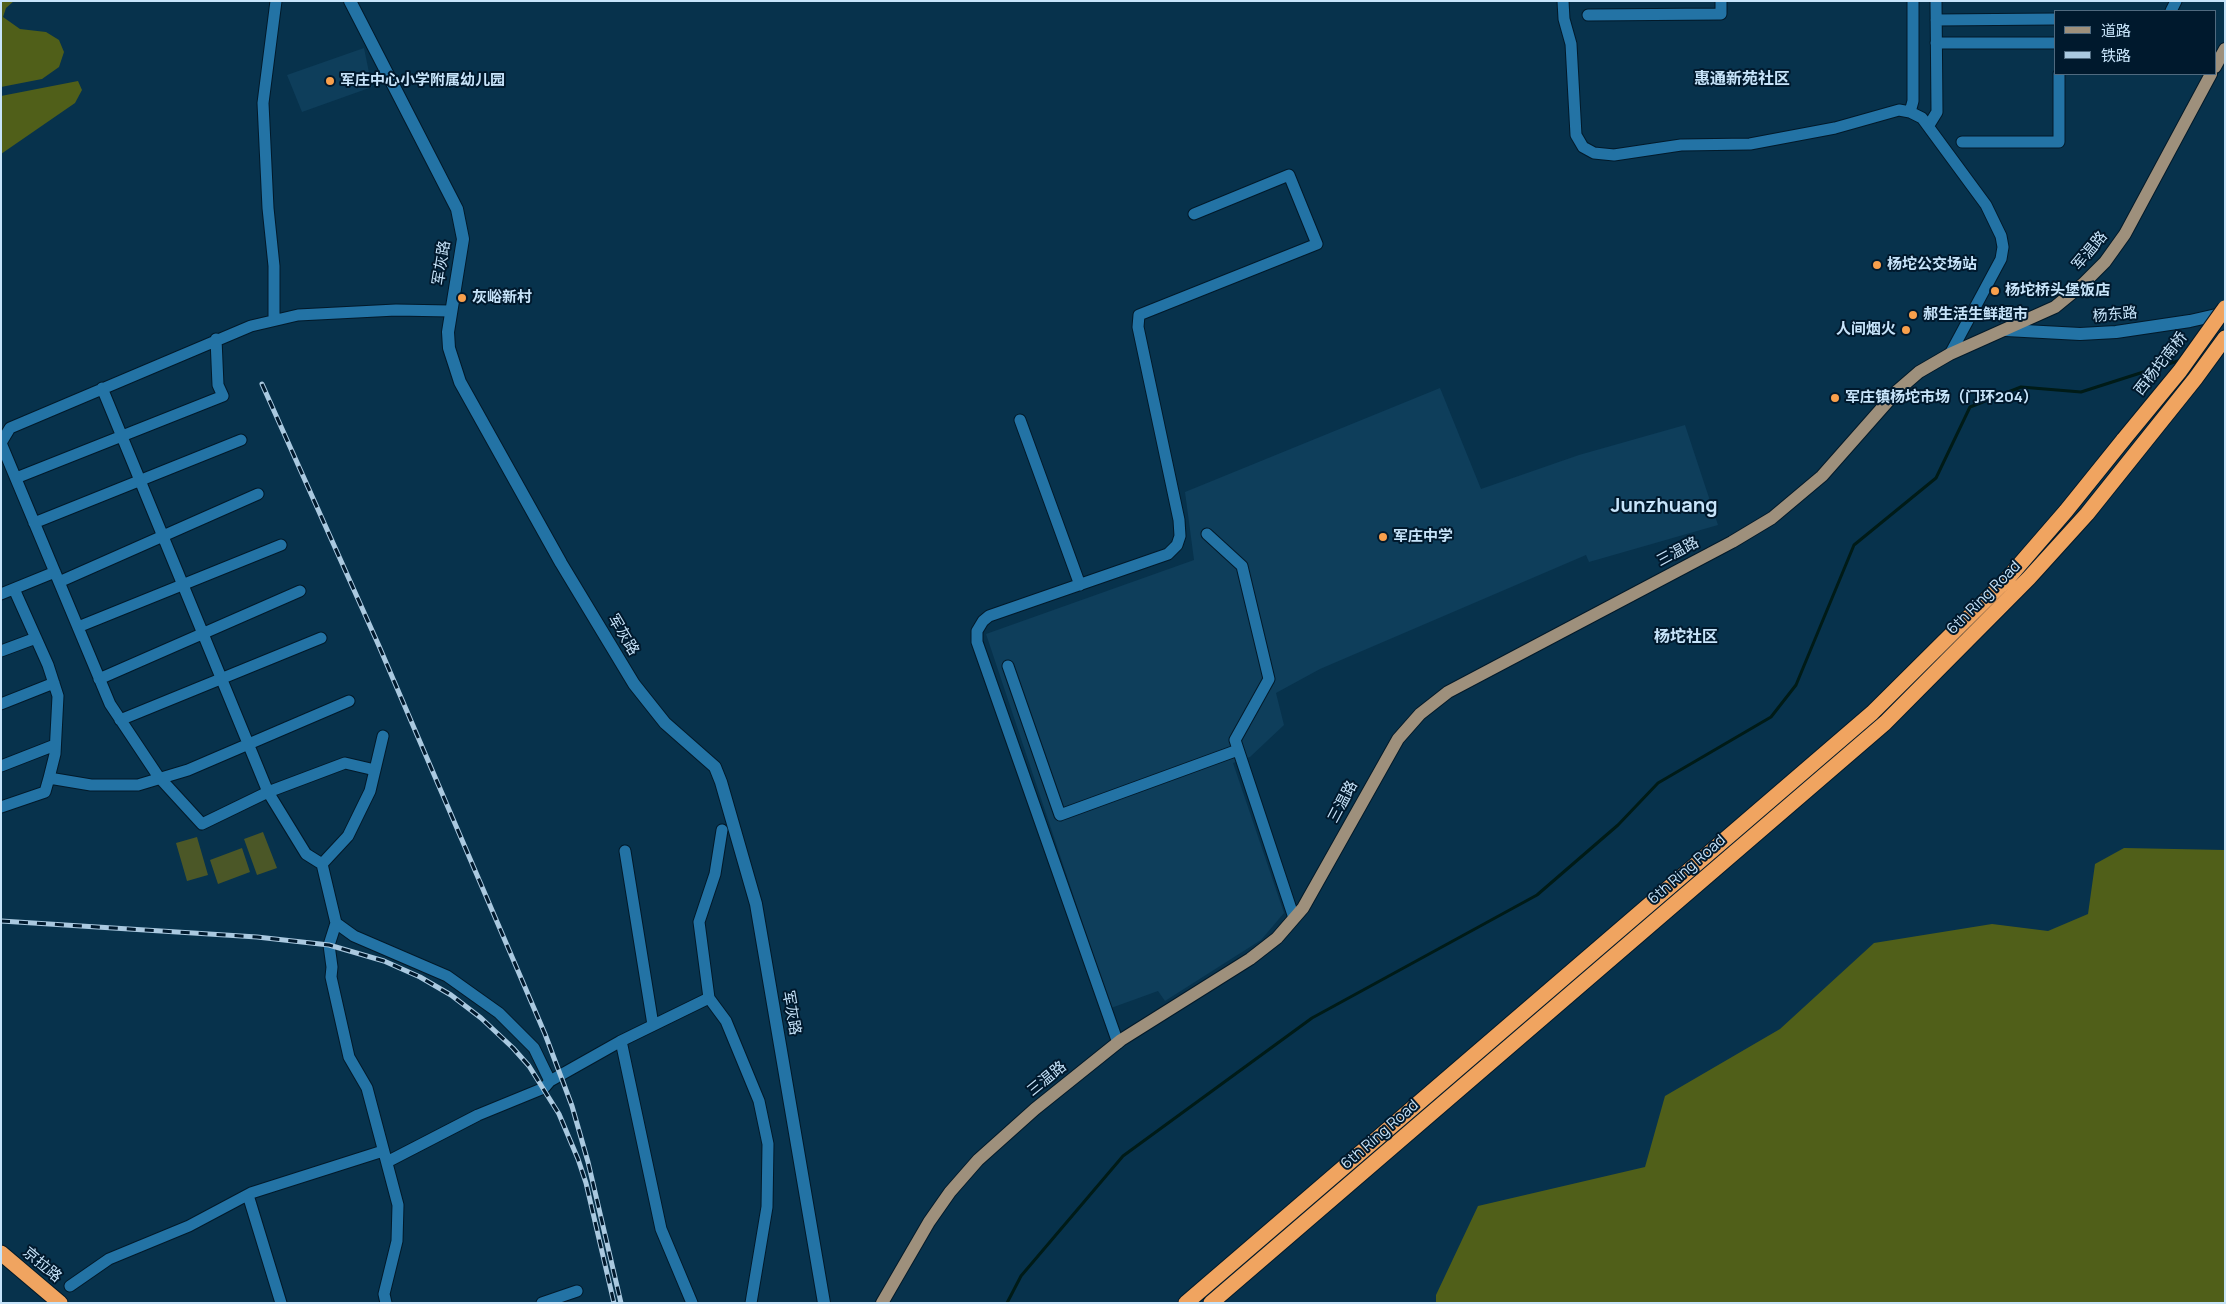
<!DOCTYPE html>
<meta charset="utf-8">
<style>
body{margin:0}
#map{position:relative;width:2226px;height:1304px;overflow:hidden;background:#07324c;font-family:Manrope,"Noto Sans SC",sans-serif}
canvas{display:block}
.frame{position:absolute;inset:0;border:2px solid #c7e4fa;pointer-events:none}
.legend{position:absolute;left:2054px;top:10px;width:162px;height:65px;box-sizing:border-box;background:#00192d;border:1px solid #506a7f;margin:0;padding:6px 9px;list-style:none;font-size:15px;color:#c7e4fa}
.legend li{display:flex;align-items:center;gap:10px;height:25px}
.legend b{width:25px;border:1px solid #506a7f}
</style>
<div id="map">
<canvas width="2226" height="1304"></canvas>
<div class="frame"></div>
<ul class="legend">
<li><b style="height:6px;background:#9e907c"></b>道路</li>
<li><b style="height:6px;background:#aac9e0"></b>铁路</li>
</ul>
</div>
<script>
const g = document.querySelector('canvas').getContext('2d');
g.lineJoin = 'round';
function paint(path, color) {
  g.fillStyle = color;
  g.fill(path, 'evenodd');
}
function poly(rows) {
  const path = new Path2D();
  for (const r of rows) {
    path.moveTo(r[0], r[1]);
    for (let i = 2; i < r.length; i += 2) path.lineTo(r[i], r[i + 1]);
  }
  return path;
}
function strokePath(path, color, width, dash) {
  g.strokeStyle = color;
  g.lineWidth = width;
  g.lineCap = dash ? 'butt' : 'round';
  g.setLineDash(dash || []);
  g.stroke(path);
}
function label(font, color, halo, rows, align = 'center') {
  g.font = font + ' Manrope,"Noto Sans SC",sans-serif';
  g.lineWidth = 4;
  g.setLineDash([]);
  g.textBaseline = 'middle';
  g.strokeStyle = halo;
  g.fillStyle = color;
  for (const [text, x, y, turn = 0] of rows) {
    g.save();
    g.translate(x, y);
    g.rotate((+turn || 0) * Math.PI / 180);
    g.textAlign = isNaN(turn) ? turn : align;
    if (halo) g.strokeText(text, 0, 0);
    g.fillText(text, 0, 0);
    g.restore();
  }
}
paint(poly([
 [364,48,372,87,302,112,287,75],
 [1440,388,1481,489,1579,455,1685,425,1718,525,1589,562,1586,555,1320,669,1276,693,1284,725,1250,757,1233,763,1284,913,1261,940,1165,1001,1158,991,1111,1008,986,634,1194,560,1185,492]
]), '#0e3e5b');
paint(poly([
 [263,832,277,868,257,875,244,839],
 [197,837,208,875,187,881,176,843],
 [242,848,250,872,218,884,210,860]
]), '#4b5727');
paint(poly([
 [1,1,14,1,6,8,3,17,20,29,46,32,59,40,64,52,59,67,42,79,1,87],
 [78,81,82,90,75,103,1,154,1,96],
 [2124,848,2225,850,2225,1303,1436,1303,1436,1295,1478,1206,1645,1167,1665,1096,1780,1029,1874,943,1992,924,2048,931,2088,914,2095,864]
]), '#505f19');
strokePath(poly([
 [1007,1303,1021,1276,1123,1156,1312,1018,1537,895,1618,825,1658,783,1771,717,1796,685,1854,545,1936,478,1970,407,2021,387,2081,392,2181,360]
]), '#001b17', 3);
const street = poly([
 [1563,1,1564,19,1571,44,1576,135,1583,147,1594,153,1614,155,1681,145,1750,144,1835,128,1899,110,1910,112,1922,118,1986,205,2001,236,2003,247,2001,259,1950,354],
 [2171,11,2176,1],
 [1588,15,1721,14,1721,1],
 [1936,20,2055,19],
 [1936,43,2055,43],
 [1910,112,1913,101,1913,1],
 [1929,125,1937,112,1936,1],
 [1962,142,2059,142,2059,74],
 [274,319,274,266,268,208,263,103,276,1],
 [102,388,268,792,345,763,375,770],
 [1020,420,1080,585],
 [1,443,110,704,158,776,202,824,268,792,306,854,322,864,336,923,354,936,447,976,499,1013,534,1048,550,1081],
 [1,443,10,428,251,326,298,315,396,310,450,311],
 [16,478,223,396,218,385,216,339],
 [34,523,241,440],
 [1207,534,1242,566,1269,679,1235,740,1294,918],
 [59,582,258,494],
 [14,589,48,665,58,696,55,754,49,778,91,785,138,785,188,770,349,701],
 [1,594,55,572],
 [78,627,281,545],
 [1,651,36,638],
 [1008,666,1060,815,1238,750],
 [99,679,300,591],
 [1,704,54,683],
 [120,720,321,638],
 [1,766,55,745],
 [1,807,45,792,49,778],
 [722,830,715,874,699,922,709,998,726,1021,759,1101,768,1144,767,1207,751,1303],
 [625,851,653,1025],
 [322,864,348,836,370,791,383,736],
 [336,923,329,945,332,967,331,977,349,1057,367,1088,398,1205,397,1241,384,1294,386,1303],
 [621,1041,661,1229,692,1303],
 [1118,1043,977,642,977,631,983,621,989,616,1168,554,1177,545,1180,536,1179,520,1138,327,1139,315,1317,244,1289,175,1194,214],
 [387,1162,478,1115,544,1088,550,1081,621,1041,709,998],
 [248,1195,281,1303],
 [70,1286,109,1259,189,1226,251,1193,383,1151],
 [542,1303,577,1291]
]);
const secondary = poly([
 [350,1,457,209,463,239,448,332,449,348,460,382,561,563,634,684,665,723,715,767,721,782,756,904,824,1303],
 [2006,330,2080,334,2116,332,2190,321,2225,313]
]);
const primary = poly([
 [2215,67,2225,49],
 [882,1303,929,1222,950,1192,978,1160,1035,1109,1121,1040,1250,959,1277,938,1303,908,1398,739,1420,714,1448,692,1732,542,1772,518,1822,476,1897,391,1919,372,1950,354,2055,307,2083,284,2105,262,2125,234,2211,74]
]);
const highway = poly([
 [1,1253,60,1303],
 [1186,1303,1872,713,2008,578,2066,511,2124,439],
 [1211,1303,1885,723,2029,578,2087,514,2195,379,2225,338]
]);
strokePath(street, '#021929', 13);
strokePath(secondary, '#021929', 14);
strokePath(primary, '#021929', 14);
strokePath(highway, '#021929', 17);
strokePath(street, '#2373a5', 11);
strokePath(secondary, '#2373a5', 12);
strokePath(primary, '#9e907c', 12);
strokePath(highway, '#f0a460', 15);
const rail = poly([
 [262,384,379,646,545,1034,572,1106,588,1162,621,1303],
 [1,921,257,937,329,945,384,961,420,977,451,995,481,1018,513,1048,529,1066,559,1114,578,1159,586,1183,614,1303]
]);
strokePath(rail, '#aac9e0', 5);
strokePath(rail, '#00192d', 3, [9]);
const highwayBridge = poly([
 [2124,439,2180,371,2225,308]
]);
strokePath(highwayBridge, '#021929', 17, []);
strokePath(highwayBridge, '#f0a460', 15);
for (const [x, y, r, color] of [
 [330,81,5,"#f9a04c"],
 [1877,265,5,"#f9a04c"],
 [1995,291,5,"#f9a04c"],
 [462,298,5,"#f9a04c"],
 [1913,315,5,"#f9a04c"],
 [1906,330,5,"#f9a04c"],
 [1835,398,5,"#f9a04c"],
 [1383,537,5,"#f9a04c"]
]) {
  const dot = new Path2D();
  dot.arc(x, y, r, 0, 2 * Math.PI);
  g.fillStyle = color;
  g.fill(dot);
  strokePath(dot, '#00192d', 2);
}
label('bold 15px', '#c7e4fa', '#00192d', [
 ["军庄中心小学附属幼儿园",340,81],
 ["杨坨公交场站",1887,265],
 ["杨坨桥头堡饭店",2005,291],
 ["灰峪新村",472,298],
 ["郝生活生鲜超市",1923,315],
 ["人间烟火",1896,330,"right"],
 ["军庄镇杨坨市场（门环204）",1845,398],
 ["军庄中学",1393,537]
], 'left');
label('15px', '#c7e4fa', '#00192d', [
 ["军温路",2090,251,-50],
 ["军灰路",442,263,-81],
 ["杨东路",2115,315,-5],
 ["西杨坨南桥",2161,364,-52],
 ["三温路",1678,552,-28],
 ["6th Ring Road",1984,598,-45],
 ["军灰路",623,635,59],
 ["三温路",1343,802,-62],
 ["6th Ring Road",1687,870,-41],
 ["军灰路",791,1013,80],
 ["三温路",1047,1079,-39],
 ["6th Ring Road",1380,1135,-41],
 ["京拉路",42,1265,40]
]);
label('bold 16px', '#c7e4fa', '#00192d', [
 ["惠通新苑社区",1742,80],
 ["杨坨社区",1686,638]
]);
label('bold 20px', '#c7e4fa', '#00192d', [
 ["Junzhuang",1664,506]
]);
</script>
